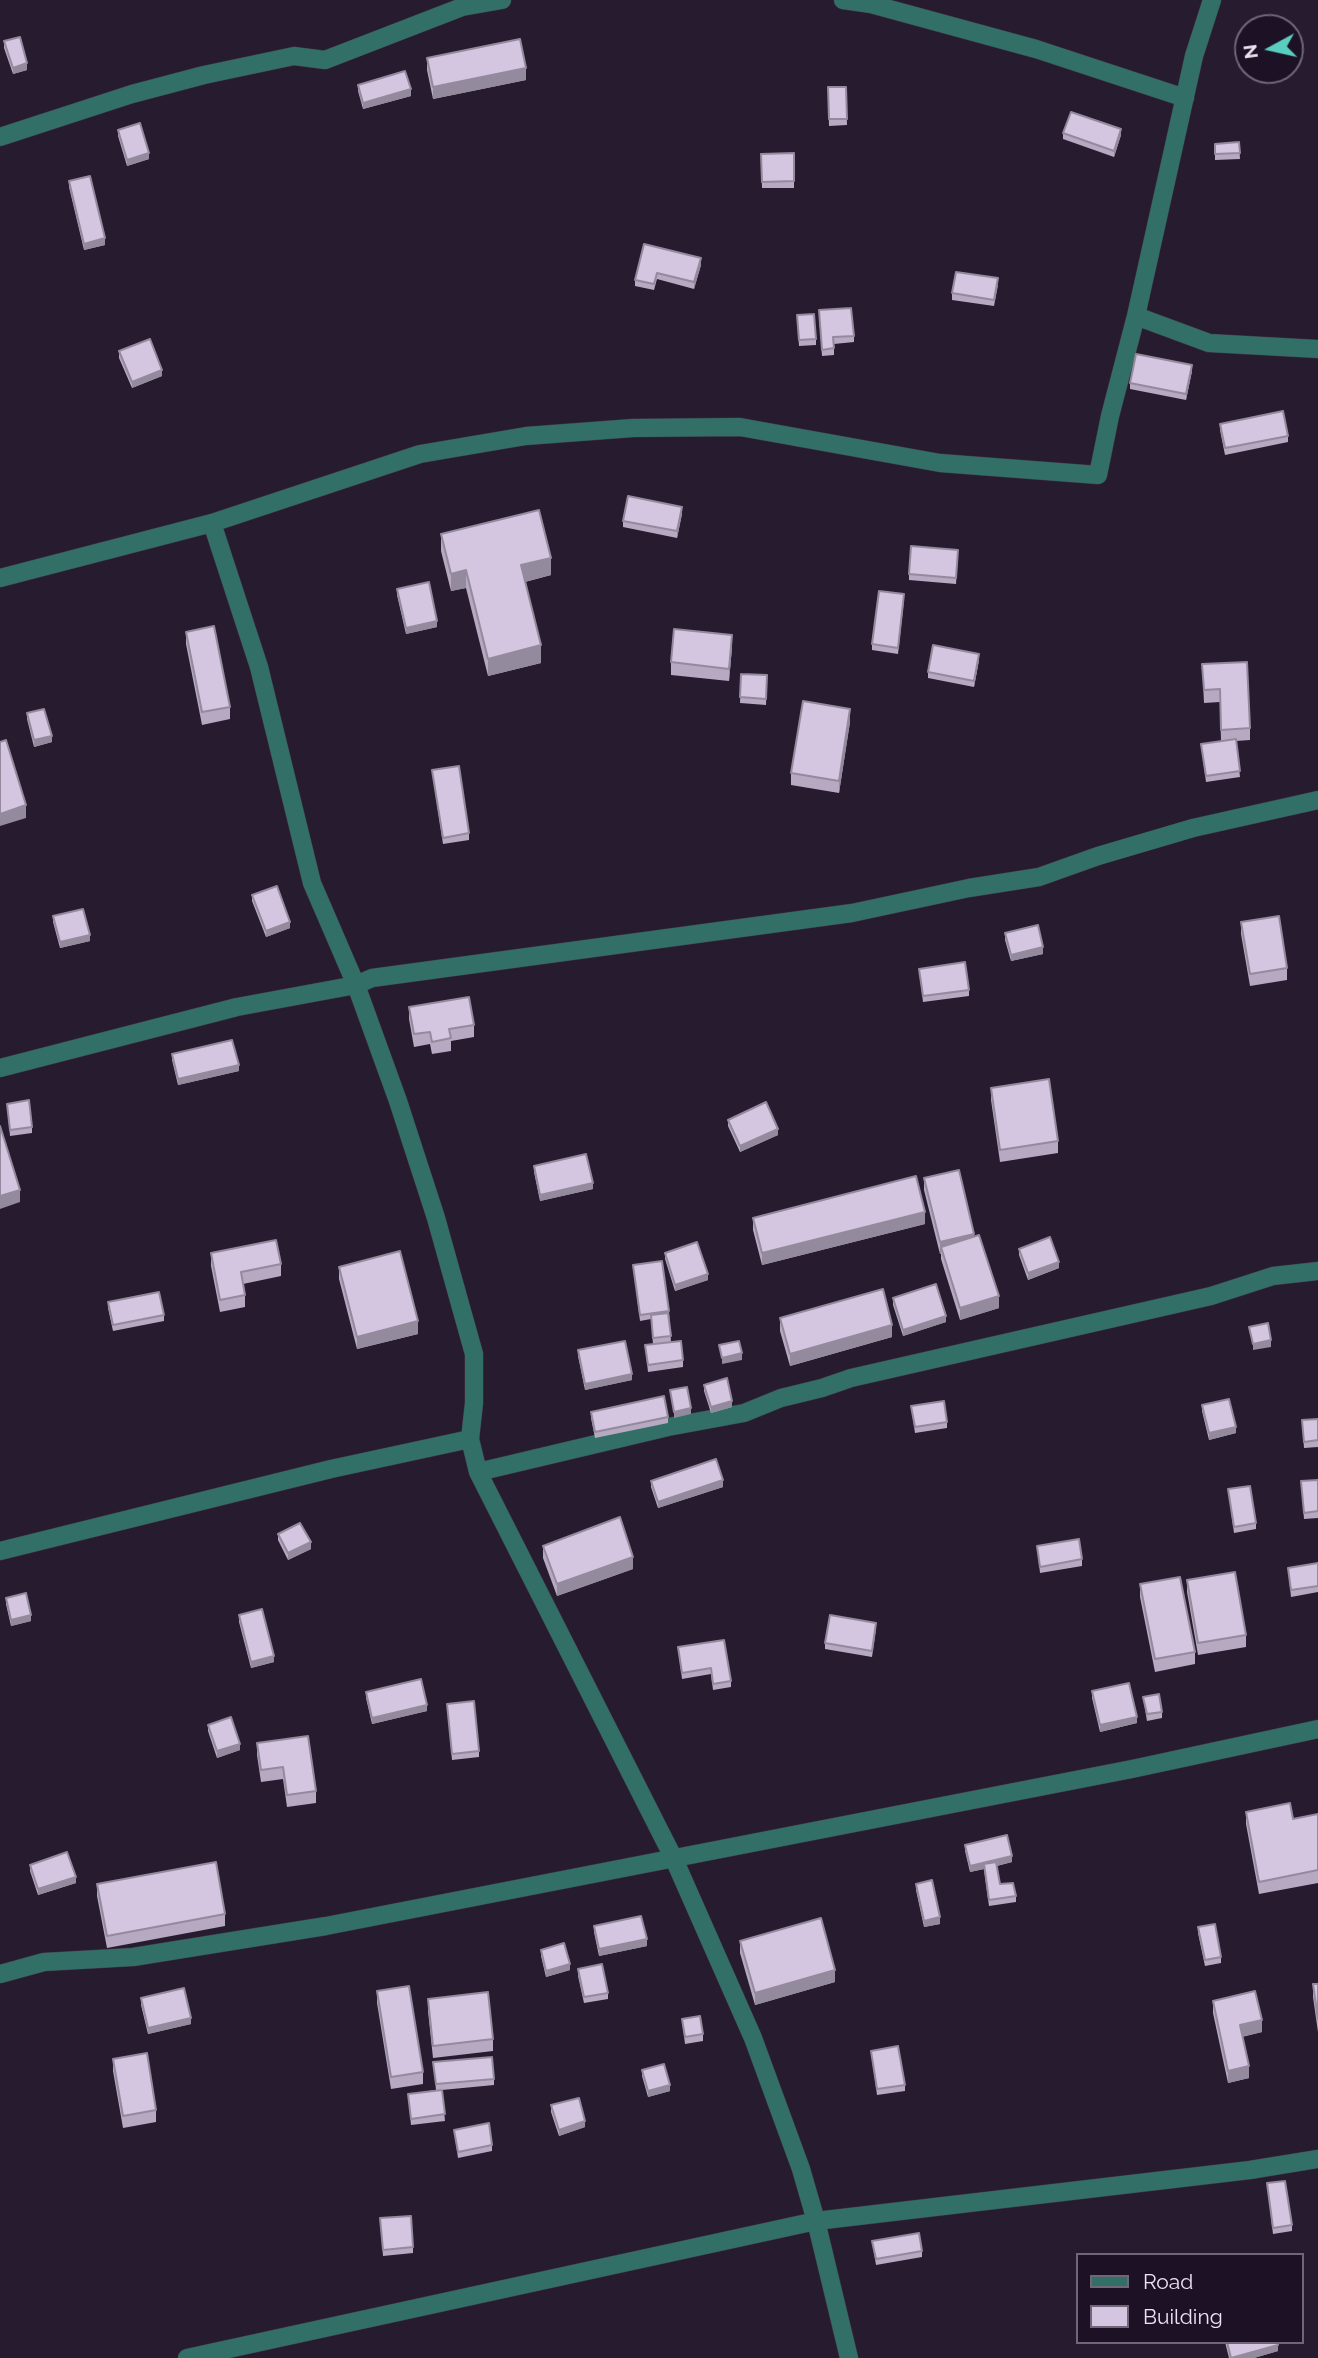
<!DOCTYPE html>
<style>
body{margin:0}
#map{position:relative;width:1318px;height:2358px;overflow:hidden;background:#261b2f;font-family:Raleway,sans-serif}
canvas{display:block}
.legend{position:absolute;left:1076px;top:2253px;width:228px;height:91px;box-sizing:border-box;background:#1d1225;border:2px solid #6f6677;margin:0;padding:9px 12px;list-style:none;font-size:21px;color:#eae3f1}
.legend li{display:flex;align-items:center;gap:14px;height:35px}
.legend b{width:35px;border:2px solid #6f6677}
.north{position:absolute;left:1234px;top:14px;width:70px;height:70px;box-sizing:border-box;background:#1d1225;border:2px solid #6f6677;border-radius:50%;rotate:262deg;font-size:19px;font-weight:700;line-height:28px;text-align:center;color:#eae3f1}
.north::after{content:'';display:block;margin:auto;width:24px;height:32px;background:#5acebe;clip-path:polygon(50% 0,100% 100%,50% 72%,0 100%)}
</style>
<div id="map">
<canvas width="1318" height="2358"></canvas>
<ul class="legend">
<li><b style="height:9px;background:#327067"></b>Road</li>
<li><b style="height:19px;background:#d4c5e0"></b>Building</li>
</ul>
<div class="north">N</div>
</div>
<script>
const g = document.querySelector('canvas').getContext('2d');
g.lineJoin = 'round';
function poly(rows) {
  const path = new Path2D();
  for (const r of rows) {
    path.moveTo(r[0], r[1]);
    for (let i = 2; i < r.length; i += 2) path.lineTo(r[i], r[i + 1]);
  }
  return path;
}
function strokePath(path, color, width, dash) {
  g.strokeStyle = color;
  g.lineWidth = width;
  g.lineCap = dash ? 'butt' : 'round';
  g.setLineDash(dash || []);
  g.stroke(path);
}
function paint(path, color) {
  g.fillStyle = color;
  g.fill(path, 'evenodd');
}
const minor = poly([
 [843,0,871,4,1036,49,1185,98],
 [0,137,132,94,204,75,294,56,325,60,462,7,502,0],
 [1136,316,1209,343,1318,349],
 [212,523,259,667,312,883,356,985,398,1101,436,1218,474,1354,474,1403,470,1439],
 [0,578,212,523,420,454,526,436,633,428,740,427,940,463,1098,475,1110,416,1136,316,1194,56,1212,0],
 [0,1068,237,1007,356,985,372,978,852,913,969,888,1039,877,1098,856,1193,828,1318,800],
 [478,1472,668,1427,744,1413,781,1398,822,1388,851,1378,1211,1296,1273,1276,1318,1271],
 [0,1551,331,1469,470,1439,478,1472,674,1859,753,2038,801,2169,816,2221,849,2358],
 [0,1974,44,1962,133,1957,326,1926,1132,1769,1318,1729],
 [187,2358,816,2221,1250,2170,1318,2159]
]);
strokePath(minor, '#41374a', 19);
strokePath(minor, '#327067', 18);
paint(poly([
 [4,41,27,70,13,74,4,48],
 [427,58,526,80,433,99,427,70],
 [358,85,411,96,363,109,358,91],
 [828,87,846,87,847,125,829,126],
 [118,130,149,159,127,166,118,136],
 [1063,133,1121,135,1114,157,1063,139],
 [1239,142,1240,159,1215,160,1215,144],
 [794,153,794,188,762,188,761,154],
 [69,181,105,245,84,250,69,187],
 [644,244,701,265,694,289,657,279,654,290,635,286,635,280],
 [998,285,994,306,952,300,952,293],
 [797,315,816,339,816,345,799,346],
 [819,316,854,336,854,342,834,344,834,355,822,356],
 [119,351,162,376,132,388,119,358],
 [1192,371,1186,400,1130,389,1130,383],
 [1220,424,1288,436,1288,442,1225,455,1220,430],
 [682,514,677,538,623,527,623,521],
 [441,534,551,575,525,582,541,663,488,676,466,588,451,591,441,551],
 [958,556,956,584,909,580,909,574],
 [397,589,437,627,406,634,397,595],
 [904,600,898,654,872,650,872,644],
 [186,632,230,707,230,719,202,725,186,644],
 [732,647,729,681,671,675,671,662],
 [979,660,974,687,928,678,928,672],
 [1202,664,1250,728,1250,740,1236,741,1240,777,1206,782,1201,744,1221,741,1220,702,1204,703],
 [741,674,767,675,766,705,740,703],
 [27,713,52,742,34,747,27,719],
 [850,722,839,793,791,785,791,773],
 [432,770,469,833,469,840,443,844],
 [252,895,290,928,266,937,252,901],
 [53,916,90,941,60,948,53,922],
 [1241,922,1287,968,1287,980,1250,986,1241,934],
 [1005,933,1043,954,1011,961,1005,940],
 [919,969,969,990,969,996,923,1002],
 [409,1007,474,1025,474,1037,451,1041,451,1051,432,1054,430,1044,414,1047,409,1019],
 [172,1054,239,1071,178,1085,172,1060],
 [991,1088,1058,1141,1058,1153,1000,1162,991,1100],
 [7,1104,32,1127,32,1133,10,1136],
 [728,1120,778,1135,740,1152,728,1126],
 [534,1166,593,1189,540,1201,534,1172],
 [924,1178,974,1236,999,1308,960,1320,941,1259,941,1254,940,1254,924,1190],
 [753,1218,925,1224,762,1265,753,1230],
 [1019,1249,1059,1268,1028,1280,1019,1255],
 [211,1253,281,1264,281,1276,243,1284,245,1295,245,1307,220,1312,211,1266],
 [665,1253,708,1280,675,1291,665,1259],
 [633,1265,669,1311,671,1342,683,1360,683,1367,648,1372,645,1345,653,1344,651,1319,640,1321],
 [339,1267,418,1334,357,1349,339,1279],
 [893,1298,946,1322,903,1336,893,1305],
 [108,1302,164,1315,164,1321,113,1331,108,1308],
 [780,1318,892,1337,790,1366,780,1331],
 [578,1350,632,1380,585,1390,578,1356],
 [704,1385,732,1407,711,1413,704,1391],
 [1202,1405,1236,1433,1209,1440,1202,1411],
 [911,1406,947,1422,947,1428,915,1433],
 [591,1412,668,1417,668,1423,595,1438,591,1418],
 [1318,1419,1318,1447,1304,1448,1302,1420],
 [1318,1480,1318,1518,1304,1519,1301,1481],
 [651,1481,723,1487,658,1508,651,1487],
 [1228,1489,1256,1523,1256,1529,1234,1533],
 [278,1534,311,1549,288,1560,278,1540],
 [543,1546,633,1569,557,1596,543,1558],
 [1037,1546,1082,1559,1082,1566,1040,1573],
 [1318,1563,1318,1592,1291,1597,1288,1568],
 [1187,1580,1246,1635,1246,1647,1198,1655,1187,1592],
 [1140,1584,1195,1652,1195,1664,1155,1672,1140,1597],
 [6,1598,31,1621,11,1626,6,1604],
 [239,1615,274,1662,251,1668,239,1622],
 [876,1629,872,1657,825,1649,825,1643],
 [678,1647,731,1681,731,1687,713,1690,711,1674,682,1679],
 [1092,1691,1137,1723,1100,1732,1092,1698],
 [366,1692,427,1711,372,1724,366,1698],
 [1143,1697,1162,1712,1162,1718,1147,1721],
 [447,1704,479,1751,479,1757,452,1760],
 [208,1725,240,1750,217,1758,208,1731],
 [257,1743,316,1791,316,1803,287,1807,283,1779,261,1782,257,1755],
 [1246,1812,1293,1819,1318,1814,1318,1883,1259,1894,1246,1824],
 [965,1845,1012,1862,997,1866,1000,1884,1016,1896,1016,1902,989,1906,984,1869,970,1872,965,1851],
 [30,1865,76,1883,38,1895,30,1871],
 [97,1884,225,1914,225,1926,107,1948,97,1896],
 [916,1884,940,1924,924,1927,916,1890],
 [594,1926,647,1946,599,1956,594,1932],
 [1198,1927,1221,1957,1221,1963,1205,1966,1198,1933],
 [740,1941,835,1982,755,2005,740,1953],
 [541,1950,570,1970,546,1977,541,1956],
 [578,1969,608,1993,608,1999,584,2003,578,1976],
 [1313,1984,1318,1984,1318,2032,1313,1997],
 [377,1991,423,2072,423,2084,391,2089,377,2003],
 [141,1998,191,2024,148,2034,141,2005],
 [428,1999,493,2039,493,2051,433,2058,428,2011],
 [1213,2001,1262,2032,1242,2037,1249,2078,1228,2083,1213,2013],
 [682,2019,703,2034,703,2041,685,2044],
 [871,2051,905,2085,905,2091,877,2095],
 [113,2059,156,2110,156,2122,123,2128,113,2071],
 [433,2062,494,2079,494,2085,442,2090,445,2121,411,2125,408,2094,436,2090],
 [642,2070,670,2091,648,2097,642,2076],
 [551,2105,585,2127,559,2136,551,2112],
 [454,2130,492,2145,492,2151,458,2158],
 [1267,2183,1292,2225,1292,2231,1273,2234],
 [380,2218,413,2247,413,2253,383,2256],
 [872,2241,922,2251,922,2257,876,2265],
 [1225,2342,1278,2342,1278,2351,1254,2358,1229,2358]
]), '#b6a9c1');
paint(poly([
 [27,63,27,70,13,74,13,68],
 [526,68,526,80,433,99,433,87],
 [411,89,411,96,363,109,363,103],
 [1121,129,1121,135,1114,157,1114,151],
 [149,153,149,159,127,166,127,160],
 [105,238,105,245,84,250,84,244],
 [701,258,701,265,694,289,694,282],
 [1192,365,1192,371,1186,400,1186,394],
 [162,370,162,376,132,388,132,382],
 [682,507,682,514,677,538,677,531],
 [551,558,551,575,521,583,521,565],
 [466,570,466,588,451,591,451,574],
 [437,621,437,627,406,634,406,628],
 [732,635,732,647,729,681,729,669],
 [541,645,541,663,488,676,488,659],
 [979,654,979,660,974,687,974,681],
 [850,709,850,722,839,793,839,781],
 [52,736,52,742,34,747,34,740],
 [26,805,26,818,0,826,0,814],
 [290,922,290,928,266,937,266,931],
 [90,935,90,941,60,948,60,942],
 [1043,947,1043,954,1011,961,1011,955],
 [239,1065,239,1071,178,1085,178,1079],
 [778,1129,778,1135,740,1152,740,1146],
 [593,1183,593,1189,540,1201,540,1195],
 [20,1190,20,1202,0,1209,0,1196],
 [925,1212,925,1224,762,1265,762,1253],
 [974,1234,974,1246,941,1247,941,1254,940,1254,940,1242],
 [1059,1262,1059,1268,1028,1280,1028,1273],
 [708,1274,708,1280,675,1291,675,1285],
 [999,1296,999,1308,960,1320,960,1308],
 [946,1316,946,1322,903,1336,903,1330],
 [418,1321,418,1334,357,1349,357,1337],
 [892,1325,892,1337,790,1366,790,1354],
 [1271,1340,1271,1347,1253,1350,1253,1344],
 [742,1353,742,1360,722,1364,722,1358],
 [632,1374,632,1380,585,1390,585,1384],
 [732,1401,732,1407,711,1413,711,1407],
 [691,1408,691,1414,674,1418,674,1412],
 [1236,1427,1236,1433,1209,1440,1209,1433],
 [723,1480,723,1487,658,1508,658,1502],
 [311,1542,311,1549,288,1560,288,1553],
 [633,1557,633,1569,557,1596,557,1584],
 [31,1615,31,1621,11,1626,11,1620],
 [274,1656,274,1662,251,1668,251,1662],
 [427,1705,427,1711,372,1724,372,1718],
 [1137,1717,1137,1723,1100,1732,1100,1725],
 [240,1744,240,1750,217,1758,217,1751],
 [1012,1856,1012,1862,984,1869,984,1864,984,1869,970,1872,970,1866],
 [76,1877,76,1883,38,1895,38,1889],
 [940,1917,940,1924,924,1927,924,1921],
 [647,1939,647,1946,599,1956,599,1949],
 [570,1964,570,1970,546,1977,546,1971],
 [835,1970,835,1982,755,2005,755,1993],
 [191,2018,191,2024,148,2034,148,2028],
 [1262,2020,1262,2032,1240,2037,1240,2025],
 [1249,2066,1249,2078,1228,2083,1228,2071],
 [670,2085,670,2091,648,2097,648,2091],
 [585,2121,585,2127,559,2136,559,2130],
 [1278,2345,1278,2351,1254,2358,1233,2358]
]), '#948a9d');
const building = poly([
 [20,37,27,63,13,68,4,41,20,37],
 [520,39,526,68,433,87,427,58,520,39],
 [405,71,411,89,363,103,358,85,405,71],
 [828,87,846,87,847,119,829,119,828,87],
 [1071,112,1121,129,1114,151,1063,133,1071,112],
 [140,123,149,153,127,160,118,130,140,123],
 [1239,142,1240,153,1215,154,1215,144,1239,142],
 [794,153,794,181,762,182,761,154,794,153],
 [90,176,105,238,84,244,69,181,90,176],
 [644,244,701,258,694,282,657,273,654,284,635,280,644,244],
 [956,272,998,278,994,300,952,293,956,272],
 [851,308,854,336,833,337,834,348,822,350,819,310,851,308],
 [814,314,816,339,799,340,797,315,814,314],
 [150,339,162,370,132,382,119,351,150,339],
 [1136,354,1192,365,1186,394,1130,383,1136,354],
 [1283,411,1288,436,1225,448,1220,424,1283,411],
 [628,496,682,507,677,531,623,521,628,496],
 [539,510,551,558,521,565,541,645,488,659,466,570,451,574,441,534,539,510],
 [911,546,958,550,956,578,909,574,911,546],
 [429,582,437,621,406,628,397,589,429,582],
 [879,591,904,594,898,648,872,644,879,591],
 [214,626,230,707,202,712,186,632,214,626],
 [674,629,732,635,729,669,671,662,674,629],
 [933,645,979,654,974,681,928,672,933,645],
 [1247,662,1250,728,1221,730,1220,689,1204,690,1202,664,1247,662],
 [741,674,767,675,766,699,740,697,741,674],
 [803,701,850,709,839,781,791,773,803,701],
 [44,709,52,736,34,740,27,713,44,709],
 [1236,739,1240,771,1206,776,1201,744,1236,739],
 [6,740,26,805,0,814,0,742,6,740],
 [459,766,469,833,443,838,432,770,459,766],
 [277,886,290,922,266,931,252,895,277,886],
 [83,909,90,935,60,942,53,916,83,909],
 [1279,916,1287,968,1250,974,1241,922,1279,916],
 [1038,925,1043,947,1011,955,1005,933,1038,925],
 [965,962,969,990,923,996,919,969,965,962],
 [469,997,474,1025,449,1029,451,1038,432,1042,430,1032,414,1034,409,1007,469,997],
 [232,1040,239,1065,178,1079,172,1054,232,1040],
 [1049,1079,1058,1141,1000,1150,991,1088,1049,1079],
 [29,1100,32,1127,10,1130,7,1104,29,1100],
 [766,1102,778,1129,740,1146,728,1120,766,1102],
 [0,1126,20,1190,0,1196,0,1126],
 [586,1154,593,1183,540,1195,534,1166,586,1154],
 [959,1170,974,1234,940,1242,924,1178,959,1170],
 [916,1176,925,1212,762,1253,753,1218,916,1176],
 [979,1235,999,1296,960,1308,941,1247,979,1235],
 [1050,1237,1059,1262,1028,1273,1019,1249,1050,1237],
 [276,1240,281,1264,241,1272,245,1295,220,1300,211,1253,276,1240],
 [697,1242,708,1274,675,1285,665,1253,697,1242],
 [400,1251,418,1321,357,1337,339,1267,400,1251],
 [662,1261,669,1311,640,1315,633,1265,662,1261],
 [936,1284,946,1316,903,1330,893,1298,936,1284],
 [883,1289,892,1325,790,1354,780,1318,883,1289],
 [159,1292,164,1315,113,1325,108,1302,159,1292],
 [668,1313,671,1336,653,1338,651,1315,668,1313],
 [1268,1323,1271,1340,1253,1344,1249,1327,1268,1323],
 [625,1341,632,1374,585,1384,578,1350,625,1341],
 [681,1341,683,1360,648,1365,645,1345,681,1341],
 [739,1341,742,1353,722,1358,719,1345,739,1341],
 [727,1378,732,1401,711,1407,704,1385,727,1378],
 [687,1387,691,1408,674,1412,670,1390,687,1387],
 [664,1396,668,1417,595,1432,591,1412,664,1396],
 [1229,1399,1236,1427,1209,1433,1202,1405,1229,1399],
 [944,1401,947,1422,915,1427,911,1406,944,1401],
 [1318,1419,1318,1440,1304,1442,1302,1420,1318,1419],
 [716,1459,723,1480,658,1502,651,1481,716,1459],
 [1318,1480,1318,1511,1304,1513,1301,1481,1318,1480],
 [1250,1486,1256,1523,1234,1527,1228,1489,1250,1486],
 [620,1517,633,1557,557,1584,543,1546,620,1517],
 [300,1523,311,1542,288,1553,278,1534,300,1523],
 [1079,1539,1082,1559,1040,1567,1037,1546,1079,1539],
 [1318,1563,1318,1586,1291,1590,1288,1568,1318,1563],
 [1235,1572,1246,1635,1198,1643,1187,1580,1235,1572],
 [1180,1577,1195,1652,1155,1659,1140,1584,1180,1577],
 [26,1593,31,1615,11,1620,6,1598,26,1593],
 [262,1609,274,1656,251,1662,239,1615,262,1609],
 [830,1615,876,1623,872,1651,825,1643,830,1615],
 [724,1640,731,1681,713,1684,711,1668,682,1673,678,1647,724,1640],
 [421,1679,427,1705,372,1718,366,1692,421,1679],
 [1129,1683,1137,1717,1100,1725,1092,1691,1129,1683],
 [1159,1694,1162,1712,1147,1714,1143,1697,1159,1694],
 [474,1701,479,1751,452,1754,447,1704,474,1701],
 [231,1717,240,1744,217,1751,208,1725,231,1717],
 [308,1736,316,1791,287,1795,283,1767,261,1770,257,1743,308,1736],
 [1290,1803,1293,1819,1318,1814,1318,1870,1259,1882,1246,1812,1290,1803],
 [1007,1835,1012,1856,970,1866,965,1845,1007,1835],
 [67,1852,76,1877,38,1889,30,1865,67,1852],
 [216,1862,225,1914,107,1936,97,1884,216,1862],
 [996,1862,1000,1884,1013,1883,1016,1896,989,1900,984,1864,996,1862],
 [932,1880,940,1917,924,1921,916,1884,932,1880],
 [641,1916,647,1939,599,1949,594,1926,641,1916],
 [821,1918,835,1970,755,1993,740,1941,821,1918],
 [1215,1924,1221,1957,1205,1960,1198,1927,1215,1924],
 [564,1943,570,1964,546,1971,541,1950,564,1943],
 [602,1964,608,1993,584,1997,578,1969,602,1964],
 [1313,1984,1318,1984,1318,2019,1313,1984],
 [409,1986,423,2072,391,2077,377,1991,409,1986],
 [184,1988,191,2018,148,2028,141,1998,184,1988],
 [1255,1991,1262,2020,1240,2025,1249,2066,1228,2071,1213,2001,1255,1991],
 [488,1992,493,2039,433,2046,428,1999,488,1992],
 [700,2016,703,2034,685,2037,682,2019,700,2016],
 [898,2046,905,2085,877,2089,871,2051,898,2046],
 [147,2053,156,2110,123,2116,113,2059,147,2053],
 [492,2057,494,2079,436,2084,433,2062,492,2057],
 [664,2064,670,2085,648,2091,642,2070,664,2064],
 [442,2090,445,2114,411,2119,408,2094,442,2090],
 [579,2098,585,2121,559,2130,551,2105,579,2098],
 [489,2123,492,2145,458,2152,454,2130,489,2123],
 [1285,2181,1292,2225,1273,2228,1267,2183,1285,2181],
 [411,2216,413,2247,383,2250,380,2218,411,2216],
 [919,2233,922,2251,876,2259,872,2241,919,2233],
 [1227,2342,1278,2342,1278,2345,1231,2358,1227,2342]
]);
paint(building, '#d4c5e0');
strokePath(building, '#948a9d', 2);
</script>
